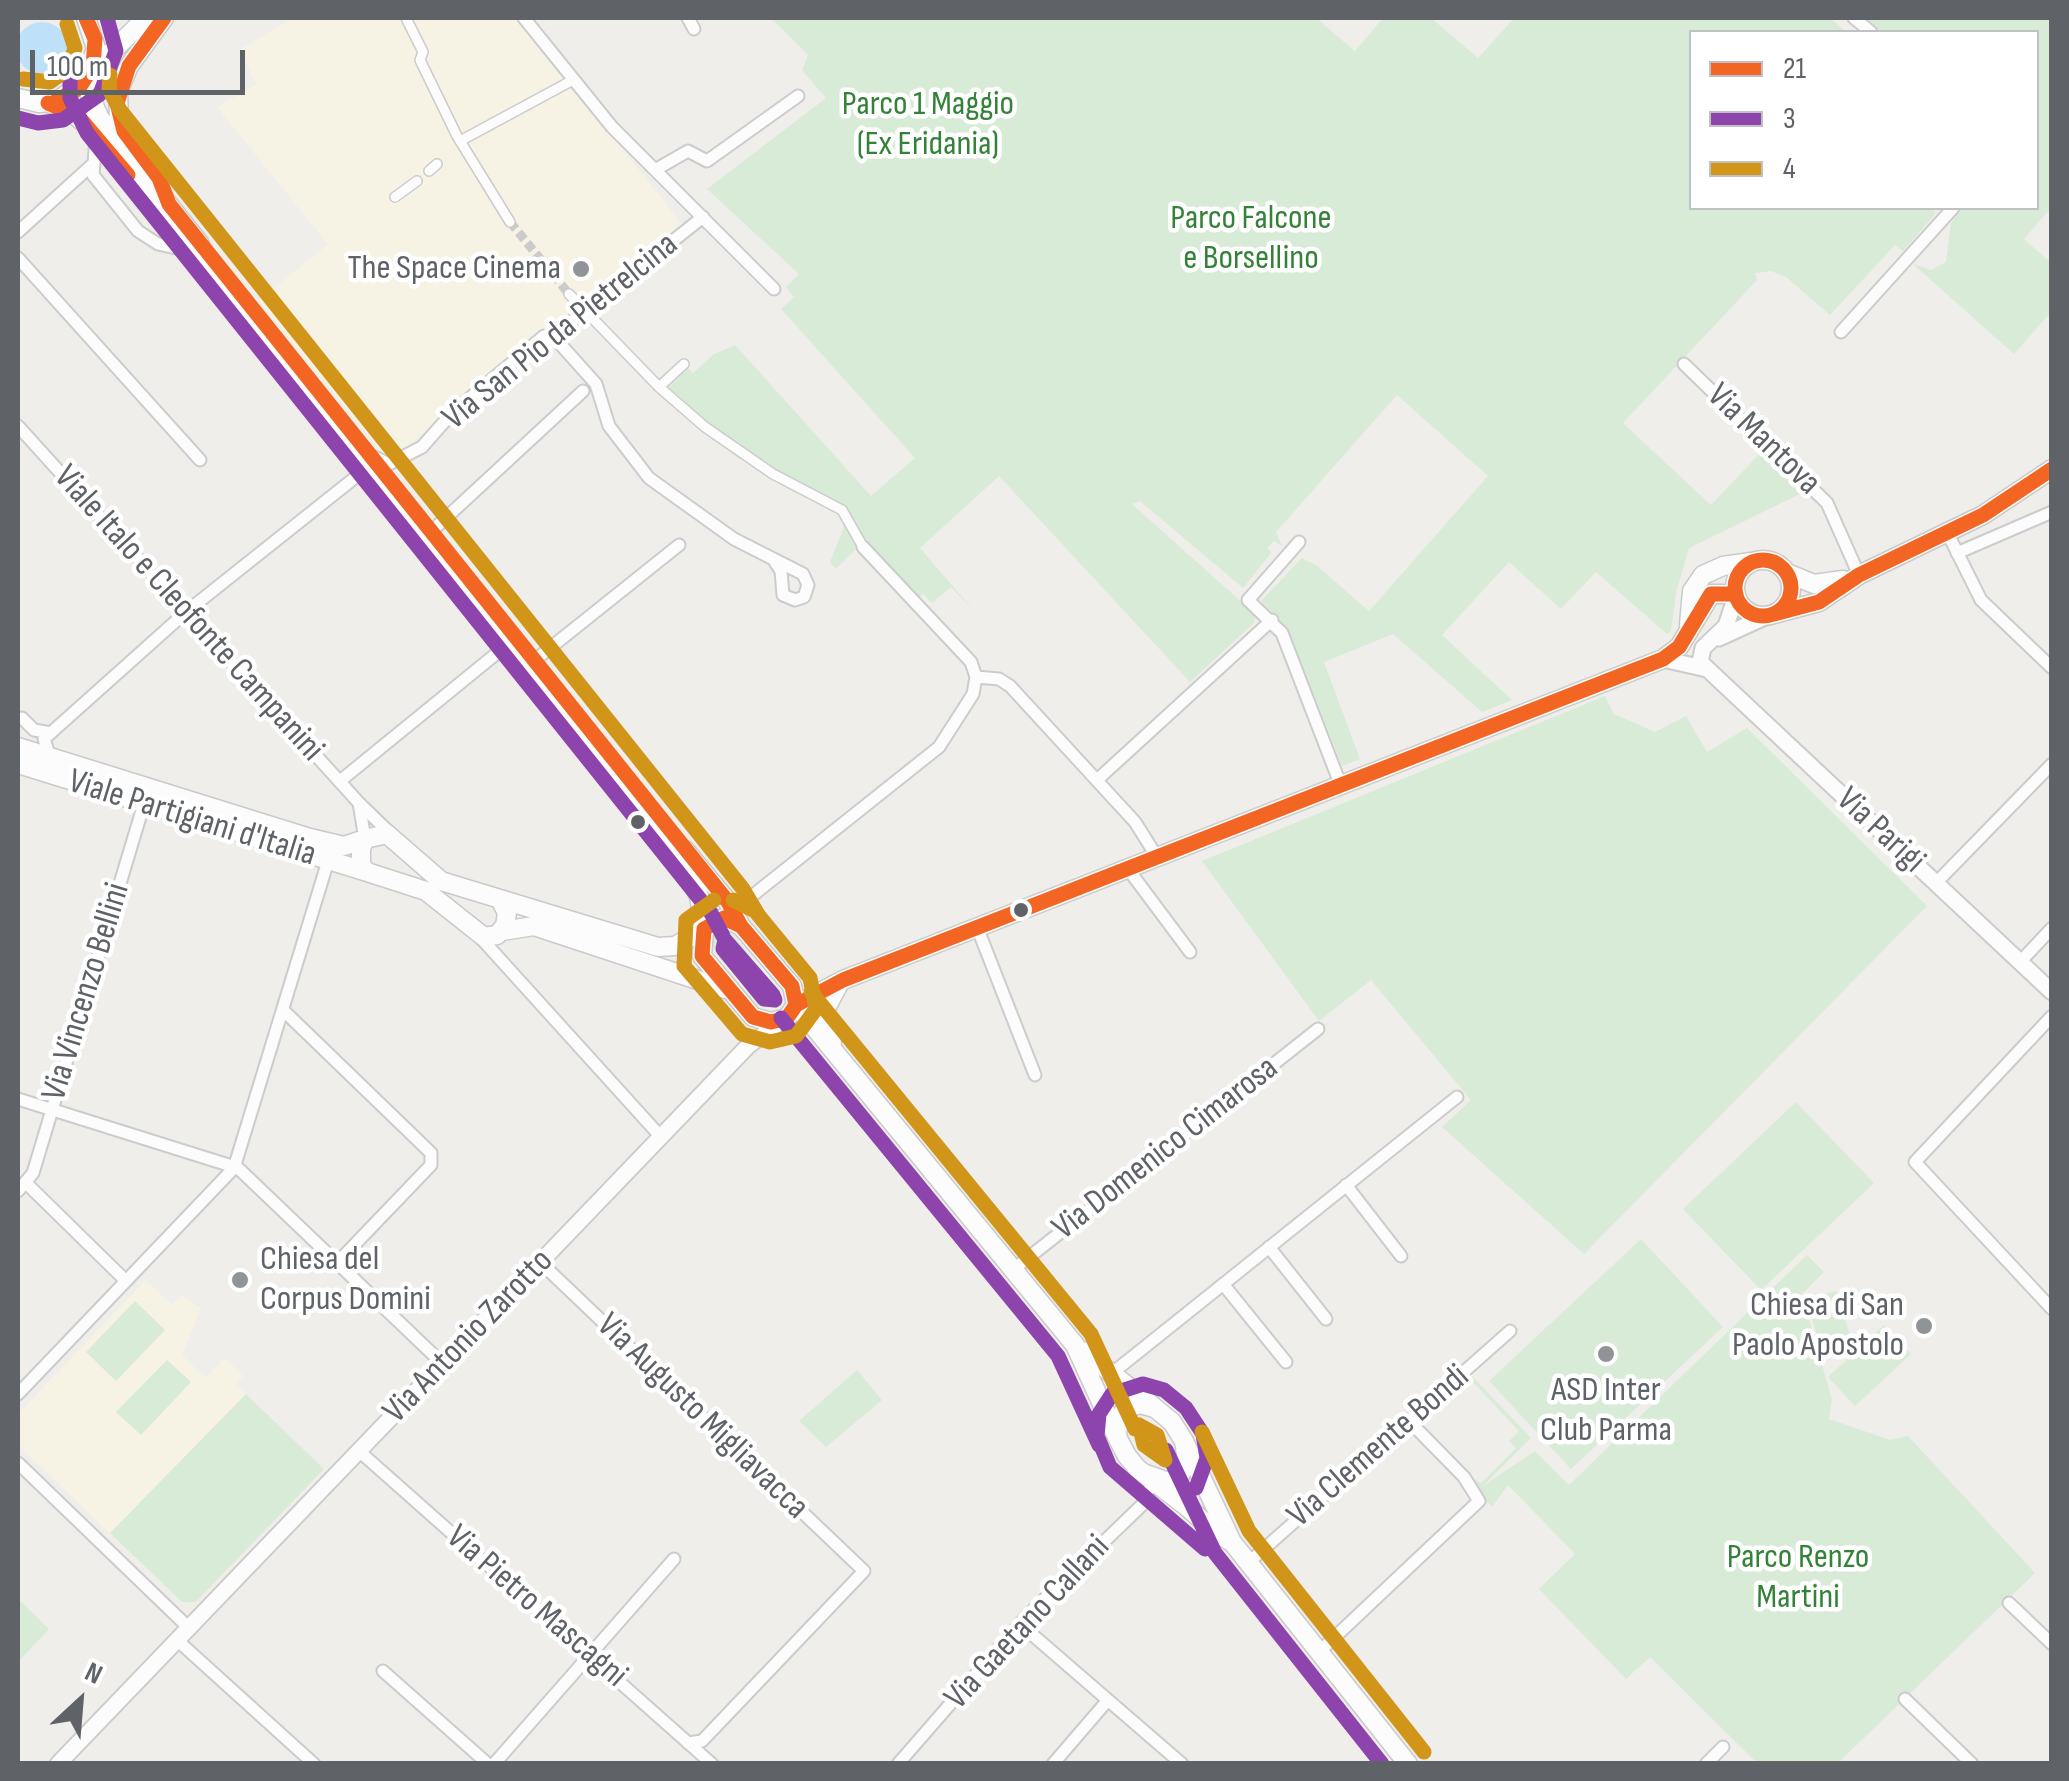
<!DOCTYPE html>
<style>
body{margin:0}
#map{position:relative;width:2069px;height:1781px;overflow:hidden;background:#efeeea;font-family:"Sofia Sans Condensed",sans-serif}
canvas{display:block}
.frame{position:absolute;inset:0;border:20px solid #5f6368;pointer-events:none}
.legend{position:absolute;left:1689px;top:30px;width:350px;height:180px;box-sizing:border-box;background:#fff;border:2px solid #bfc1c3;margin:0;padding:12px 18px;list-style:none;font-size:30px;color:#5f6368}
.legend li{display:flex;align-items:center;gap:20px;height:50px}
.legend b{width:50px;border:2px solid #bfc1c3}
.north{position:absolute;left:30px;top:1651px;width:100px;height:100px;-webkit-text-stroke:8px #fff;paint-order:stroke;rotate:26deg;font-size:28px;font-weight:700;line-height:40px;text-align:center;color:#5f6368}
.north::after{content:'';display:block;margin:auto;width:35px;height:45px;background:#5f6368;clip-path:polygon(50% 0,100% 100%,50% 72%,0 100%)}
.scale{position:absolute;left:30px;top:50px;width:215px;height:45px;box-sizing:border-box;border:5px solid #5f6368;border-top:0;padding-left:12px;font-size:30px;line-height:35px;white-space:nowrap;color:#5f6368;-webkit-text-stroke:8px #fff;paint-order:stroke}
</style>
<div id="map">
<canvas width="2069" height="1781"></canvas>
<div class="frame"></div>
<ul class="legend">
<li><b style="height:12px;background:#f26522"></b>21</li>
<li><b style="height:12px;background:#8e44ad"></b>3</li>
<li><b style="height:12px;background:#d1951a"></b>4</li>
</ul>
<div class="north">N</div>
<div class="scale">100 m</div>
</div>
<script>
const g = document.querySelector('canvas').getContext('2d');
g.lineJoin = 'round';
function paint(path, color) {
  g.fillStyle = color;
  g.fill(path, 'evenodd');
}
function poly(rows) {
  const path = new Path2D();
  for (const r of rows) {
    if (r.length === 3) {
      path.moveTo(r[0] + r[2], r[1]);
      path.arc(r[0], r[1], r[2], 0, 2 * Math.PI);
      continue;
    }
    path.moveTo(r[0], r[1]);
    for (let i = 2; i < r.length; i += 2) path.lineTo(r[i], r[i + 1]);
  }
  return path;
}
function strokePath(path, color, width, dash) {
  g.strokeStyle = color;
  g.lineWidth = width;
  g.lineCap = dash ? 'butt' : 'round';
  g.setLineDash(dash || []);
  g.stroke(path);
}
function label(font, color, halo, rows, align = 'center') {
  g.font = font + ' "Sofia Sans Condensed",sans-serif';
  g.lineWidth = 9;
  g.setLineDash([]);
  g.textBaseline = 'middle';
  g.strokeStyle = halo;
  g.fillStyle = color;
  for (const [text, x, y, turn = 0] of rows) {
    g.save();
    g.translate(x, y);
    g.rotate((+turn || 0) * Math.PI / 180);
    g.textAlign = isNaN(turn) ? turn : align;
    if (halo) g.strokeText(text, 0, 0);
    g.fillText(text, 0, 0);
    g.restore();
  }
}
paint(poly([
 [293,18,519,18,683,226,389,461,259,301,328,244,217,107,257,84,239,50],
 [146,1280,172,1305,182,1295,201,1308,182,1355,205,1378,225,1358,243,1376,236,1385,324,1469,196,1602,182,1602,18,1445,18,1414]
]), '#f7f3e4');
paint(poly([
 [771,18,1316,18,1355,51,1383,18,1431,18,1478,58,1514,18,1830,18,1846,32,1692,32,1692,208,1932,208,1936,213,1903,251,1895,245,1830,315,1786,277,1771,271,1755,273,1757,280,1623,423,1711,505,1764,449,1806,491,1689,548,1676,593,1671,631,1667,634,1596,572,1561,609,1509,562,1442,635,1512,700,1482,712,1393,634,1324,662,1360,759,1342,766,1289,631,1261,601,1302,558,1316,565,1369,611,1488,476,1397,395,1276,532,1282,546,1274,541,1267,548,1271,553,1243,588,1140,501,1132,504,1256,615,1254,623,1190,682,999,476,920,548,974,611,951,587,932,603,923,594,918,598,865,540,836,569,830,562,845,524,838,514,735,456,662,394,688,368,693,373,714,354,735,345,871,496,915,458,781,309,794,297,786,287,799,274,707,189,826,98,802,70,808,55],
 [1865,18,2051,18,2051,208,2024,239,2051,263,2051,312,2014,354,1913,264,1931,270,1946,262,1951,224,1961,208,2036,208,2036,32,1882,32],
 [1605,696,1614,714,1655,732,1686,716,1707,752,1747,728,1927,906,1584,1254,1442,1127,1471,1100,1371,980,1319,1021,1202,861],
 [719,929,730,931,778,990,773,1007,758,1005,712,946,710,940],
 [1796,1102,1874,1183,1761,1290,1683,1209],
 [1641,1239,1723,1327,1571,1469,1489,1381],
 [1807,1255,1824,1272,1802,1294,1832,1400,1829,1419,1890,1440,1908,1436,2035,1573,1838,1763,1757,1763,1650,1657,1626,1679,1539,1589,1575,1554,1508,1485,1492,1507,1475,1489,1471,1478,1481,1483,1516,1448,1509,1441,1519,1431,1472,1381,1458,1387,1472,1376,1531,1438,1483,1486,1535,1451,1569,1485],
 [1836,1291,1854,1348,1823,1357,1806,1299],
 [135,1301,165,1330,116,1381,86,1352],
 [1884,1325,1911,1354,1855,1406,1828,1377],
 [167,1360,191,1382,141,1435,116,1412],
 [857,1370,882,1400,826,1447,799,1421],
 [246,1394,324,1469,196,1602,182,1602,110,1533],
 [18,1599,49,1629,18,1662]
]), '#d8ebd6');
paint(poly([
 [42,48,26]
]), '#bfe0f9');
strokePath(poly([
 [510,222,569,294]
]), '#cbcbca', 9, [9, 4.5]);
const pedestrian = poly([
 [406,18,423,52,420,60,457,136,510,222],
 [460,141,573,80],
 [429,171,437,164],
 [395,197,417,181],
 [569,294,659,387,705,427,773,474,842,510,863,547],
 [659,387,684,364]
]);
const minor = poly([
 [524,18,612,127,774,289],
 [688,18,694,29],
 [1854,18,1871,32],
 [96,138,93,175,138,231,158,244,189,251],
 [655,170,688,151,707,161,798,96],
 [18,232,94,163],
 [18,258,200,460],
 [1841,332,1953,208],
 [553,336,596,384,609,426,649,478,734,539,803,574,808,585,804,597,795,600,783,595,781,571,775,562],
 [1684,364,1827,503,1859,575],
 [18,426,359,803],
 [368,454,389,464,422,447,452,413,544,336,553,336,703,217],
 [1948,534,1981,600,2052,668],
 [422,540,583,391],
 [1299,542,1248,600,1282,633,1341,786],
 [1957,553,2052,512],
 [525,668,679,545],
 [976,677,999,679,1010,686,1135,822,1157,857],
 [22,718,34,730,51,733],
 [50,757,44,739,186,612,357,476,372,479],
 [1097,780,1272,620],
 [340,781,507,645],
 [365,839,359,803,394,837],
 [1128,869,1190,952],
 [1936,883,2052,764],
 [733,911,939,747,973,694,976,677,971,662,863,547],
 [977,927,1035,1075],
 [479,936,661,1137],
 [2020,962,2052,928],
 [284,1011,431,1153,431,1165,337,1263],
 [2052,1016,1915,1162,2052,1309],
 [18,1099,238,1168,443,1364],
 [26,1183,126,1281],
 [1346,1185,1401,1256],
 [18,1191,33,1173,146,797],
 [1269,1247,1326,1319],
 [541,1263,864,1571,702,1741,688,1743],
 [1014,1269,1318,1029],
 [1223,1284,1286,1362],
 [1111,1374,1457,1097],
 [18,1394,234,1168,328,861],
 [359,1451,712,1764],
 [18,1463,189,1628],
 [1248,1563,1510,1331],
 [2009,1603,2052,1644],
 [1020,1624,1182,1764],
 [177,1640,314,1764],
 [1319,1652,1479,1501,1464,1477,1409,1421],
 [383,1671,488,1764],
 [1905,1699,1972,1764],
 [494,1764,674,1559],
 [898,1764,1025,1618,1142,1505,1153,1481],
 [1053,1764,1108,1700],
 [1706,1764,1723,1747]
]);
const tertiary = poly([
 [1736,596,1726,626,1703,648,1700,662,2052,992],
 [1719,638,1767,616],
 [1663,659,1707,669],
 [58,1764,748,1046,784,1019]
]);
const secondary = poly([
 [91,72,146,18],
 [90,74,89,93,99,117,200,244],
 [18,98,39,103,57,101,85,81,96,48,86,18],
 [48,103,67,109,87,125,200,260,685,869,699,896,704,929,675,946,658,947,441,881,387,834,365,839,361,848,361,865,367,872,426,891,484,937,497,935,505,926,507,913,501,901],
 [133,145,119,118,118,92,129,66,164,18],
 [1763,588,28],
 [1787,573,1814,584,1843,580],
 [1774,614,1819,602,1859,575,1983,515,2052,469],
 [1689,625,1692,591,1703,575,1723,566,1751,562],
 [18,747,310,838,344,846,365,839],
 [18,764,367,872],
 [685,850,728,902,741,926],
 [724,918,741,926,792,986,796,1005,787,1018,771,1022,753,1017,702,956,704,929,724,918],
 [502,931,534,926,725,989],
 [832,1043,825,1010,839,984],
 [1083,1351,1153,1406],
 [1117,1437,1075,1345,796,1005,843,980,1663,659,1679,647,1711,594,1736,594],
 [1184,1441,1232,1542,1408,1764],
 [1143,1473,1168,1482,1179,1477,1187,1461,1184,1441,1172,1422,1155,1408,1140,1404,1125,1409,1118,1422,1117,1437,1127,1456,1137,1468,1143,1473,1186,1506,1219,1535,1230,1541]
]);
strokePath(pedestrian, '#cbcccc', 12);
strokePath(minor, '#cbcccc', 15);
strokePath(tertiary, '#cbcccc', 19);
strokePath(secondary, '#cacacb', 21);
strokePath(pedestrian, '#fdfcfc', 9);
strokePath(minor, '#fdfcfc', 11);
strokePath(tertiary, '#fdfcfc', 15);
strokePath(secondary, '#fdfcfc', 18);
strokePath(poly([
 [164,18,129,66,117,103,124,131,159,178,169,204,728,902,741,926],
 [56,101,79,88,93,66,95,39,86,18],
 [48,103,78,116,128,175],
 [1763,588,28],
 [1774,614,1819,602,1859,575,1983,515,2052,469],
 [724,918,741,926,792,986,796,1005,787,1018,771,1022,753,1017,702,956,704,929,724,918],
 [796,1005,843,980,1663,659,1679,647,1711,594,1736,594]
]), '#f26522', 15);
strokePath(poly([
 [70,73,70,98,87,133,711,913,723,936],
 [18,118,38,123,63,120,100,94,116,51,107,18],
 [725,940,773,995,775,1000,764,999,723,949,725,940],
 [781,1018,1058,1356,1099,1445],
 [1166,1450,1215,1553,1382,1764],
 [1196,1488,1207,1458,1203,1434,1186,1408,1164,1390,1143,1384,1112,1394,1099,1414,1097,1436,1110,1467,1205,1549]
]), '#8e44ad', 15);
strokePath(poly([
 [110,75,109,89,120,110,743,889,759,916],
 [23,79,50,82,68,69,75,48,67,24],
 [714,900,686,920,684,966,742,1034,770,1042,796,1036,816,1009,810,978,755,911,733,900],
 [811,992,1091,1334,1135,1429],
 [1139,1425,1157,1435,1165,1460,1144,1445,1139,1425],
 [1202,1432,1249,1531,1424,1752]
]), '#d1951a', 15);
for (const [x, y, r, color] of [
 [581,269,10,"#919496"],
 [638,822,9,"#5f6368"],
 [1021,910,9,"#5f6368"],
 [240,1280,10,"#919496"],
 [1924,1326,10,"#919496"],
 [1606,1354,10,"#919496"]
]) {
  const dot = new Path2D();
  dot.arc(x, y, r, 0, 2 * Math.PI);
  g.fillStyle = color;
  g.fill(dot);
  strokePath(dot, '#fff', 4);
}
label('35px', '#348238', '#fff', [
 ["Parco 1 Maggio",928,105],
 ["(Ex Eridania)",928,145],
 ["Parco Falcone",1251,219],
 ["e Borsellino",1251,259],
 ["Parco Renzo",1798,1558],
 ["Martini",1798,1598]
]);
label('35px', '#5f6368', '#fff', [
 ["The Space Cinema",561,269],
 ["Chiesa del",260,1260,"left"],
 ["Corpus Domini",260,1300,"left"],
 ["Chiesa di San",1904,1306],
 ["Paolo Apostolo",1904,1346],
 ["ASD Inter",1606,1391,"center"],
 ["Club Parma",1606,1431,"center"]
], 'right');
label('35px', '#5f6368', '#fff', [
 ["Via San Pio da Pietrelcina",561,332,-39],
 ["Via Mantova",1763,440,44],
 ["Viale Italo e Cleofonte Campanini",188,614,48],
 ["Viale Partigiani d'Italia",192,819,17],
 ["Via Parigi",1880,831,43],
 ["Via Vincenzo Bellini",87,992,-73],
 ["Via Domenico Cimarosa",1166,1149,-38],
 ["Via Antonio Zarotto",469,1337,-46],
 ["Via Augusto Migliavacca",702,1417,44],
 ["Via Clemente Bondi",1379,1447,-41],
 ["Via Pietro Mascagni",536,1607,41],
 ["Via Gaetano Callani",1028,1623,-47]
]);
</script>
